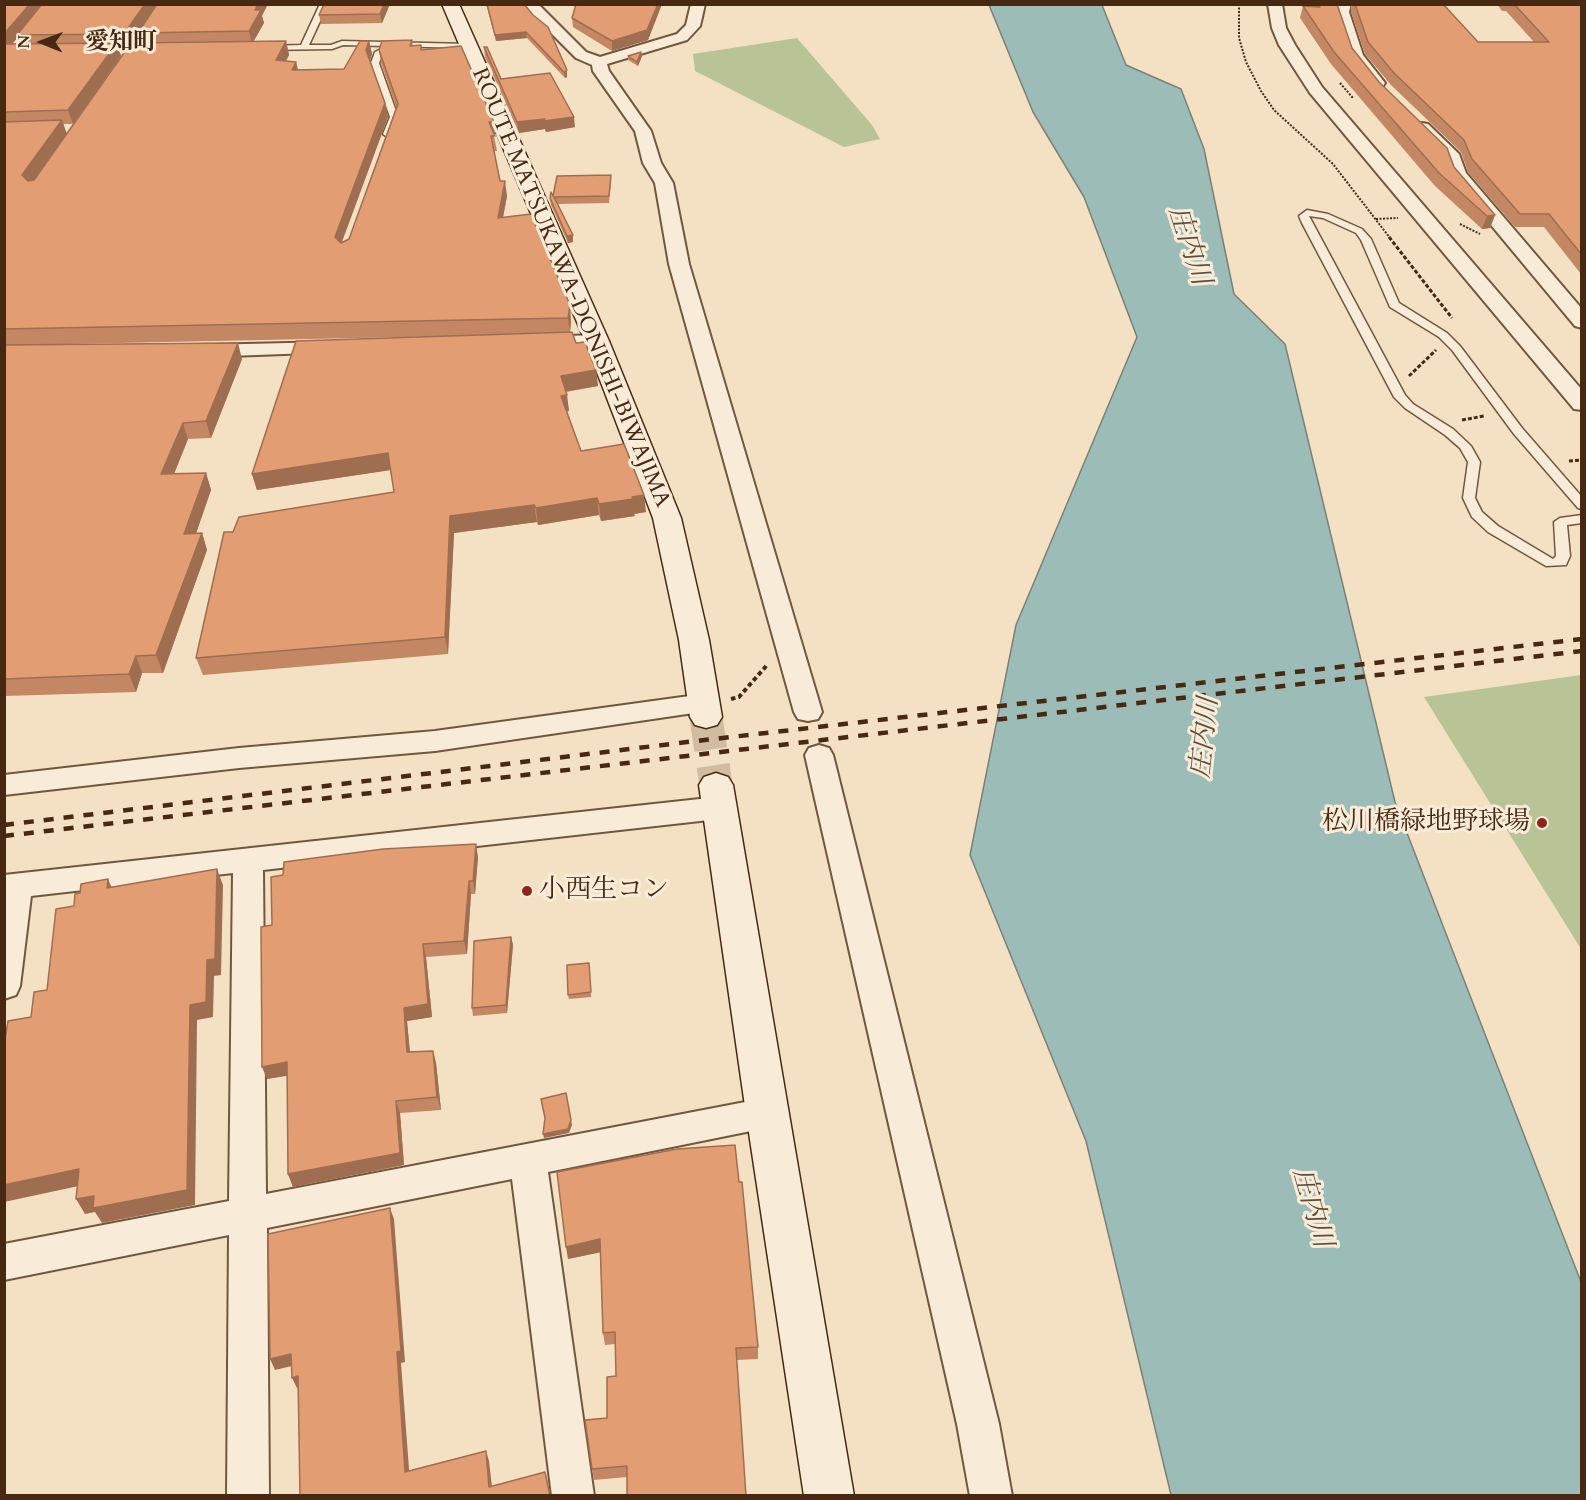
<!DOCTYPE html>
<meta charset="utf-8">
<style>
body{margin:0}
#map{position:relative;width:1586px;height:1500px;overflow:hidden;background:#f4e1c3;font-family:Cardo,serif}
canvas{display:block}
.frame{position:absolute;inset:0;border:6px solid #472913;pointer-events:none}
.north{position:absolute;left:12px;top:12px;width:60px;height:60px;-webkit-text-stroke:4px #f8ecd8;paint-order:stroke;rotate:271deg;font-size:16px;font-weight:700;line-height:24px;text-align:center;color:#472913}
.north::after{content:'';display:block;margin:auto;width:21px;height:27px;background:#472913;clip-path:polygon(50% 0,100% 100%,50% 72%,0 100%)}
</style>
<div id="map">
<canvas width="1586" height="1500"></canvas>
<div class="frame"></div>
<div class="north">N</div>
</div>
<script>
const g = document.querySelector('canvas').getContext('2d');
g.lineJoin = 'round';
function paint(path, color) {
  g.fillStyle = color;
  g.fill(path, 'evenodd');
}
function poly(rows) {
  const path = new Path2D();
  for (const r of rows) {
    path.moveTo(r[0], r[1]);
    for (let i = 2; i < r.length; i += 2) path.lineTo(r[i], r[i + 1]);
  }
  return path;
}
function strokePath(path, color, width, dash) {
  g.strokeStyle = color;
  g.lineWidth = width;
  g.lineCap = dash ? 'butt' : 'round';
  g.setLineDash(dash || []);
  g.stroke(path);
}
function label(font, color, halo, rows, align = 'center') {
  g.font = font + ' Cardo,"Noto Serif JP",serif';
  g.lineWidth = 6;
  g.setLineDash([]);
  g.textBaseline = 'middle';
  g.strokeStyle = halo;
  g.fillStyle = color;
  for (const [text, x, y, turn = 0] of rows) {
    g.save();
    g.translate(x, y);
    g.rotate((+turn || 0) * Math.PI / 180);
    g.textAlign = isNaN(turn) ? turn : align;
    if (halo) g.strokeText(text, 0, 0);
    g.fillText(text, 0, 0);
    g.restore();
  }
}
paint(poly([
 [797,38,872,125,880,139,844,147,695,71,693,54],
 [1581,675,1582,675,1581,949,1424,697]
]), '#b8c396');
const water = poly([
 [989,5,1102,5,1126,65,1181,89,1204,149,1234,294,1285,344,1395,802,1581,1282,1581,1495,1171,1495,1086,1141,970,855,1016,625,1137,337,1084,197,1033,112,989,5]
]);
paint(water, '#9cbcb8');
strokePath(water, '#7a8176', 1.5);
strokePath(poly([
 [706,717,716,785]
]), '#d1bca0', 33, [33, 16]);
const lane = poly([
 [320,4,328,4,309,45,331,45,342,41,468,44,472,46,468,48,343,45,332,49,265,50,264,48,268,46,301,45,320,4],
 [379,50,383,52,379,63,398,117,391,134,387,137,383,134,390,117,371,63,375,52,379,50],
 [1307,210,1328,214,1362,229,1371,239,1399,303,1447,333,1460,346,1522,428,1582,497,1582,509,1578,508,1514,434,1452,350,1439,337,1390,307,1361,240,1356,233,1323,218,1309,216,1405,395,1413,404,1453,429,1471,446,1480,462,1475,498,1482,512,1498,526,1553,559,1556,556,1554,522,1560,518,1582,515,1582,523,1567,525,1570,556,1566,565,1546,566,1488,532,1472,517,1463,498,1468,462,1460,448,1445,435,1405,408,1394,397,1302,223,1299,216,1307,210]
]);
const street = poly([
 [522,4,538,4,586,52,600,57,677,34,686,25,691,4,705,4,700,26,687,40,607,64,609,71,651,131,661,163,673,183,689,264,822,712,818,719,808,721,798,719,794,712,669,264,655,183,643,163,635,131,593,71,592,65,576,58,522,4],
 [1268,4,1282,4,1286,28,1295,45,1322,87,1582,390,1582,410,1574,409,1310,93,1279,45,1272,28,1268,4],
 [1337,4,1351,4,1349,12,1363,55,1385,83,1383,86,1371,86,1348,56,1335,12,1337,4],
 [1422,123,1428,124,1459,154,1466,173,1582,309,1582,328,1575,326,1452,178,1445,160,1414,128,1422,123],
 [597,335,604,337,607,341,604,345,537,349,530,347,527,343,530,339,537,337,597,335],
 [332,342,339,344,342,348,339,352,202,357,195,355,192,351,195,347,202,345,332,342],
 [704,694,714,696,718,703,714,710,435,751,239,768,4,795,4,775,239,748,435,731,704,694],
 [819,745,829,748,833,755,999,1424,1012,1496,970,1496,957,1424,805,755,809,748,819,745],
 [718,797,728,800,733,808,728,816,718,819,263,870,266,1194,766,1098,779,1102,784,1113,779,1124,766,1128,548,1172,594,1496,552,1496,512,1179,267,1228,269,1496,227,1496,229,1235,4,1280,4,1244,229,1201,233,873,31,896,20,986,16,995,4,999,4,875,718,797]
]);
const secondary = poly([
 [442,4,459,4,609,341,681,518,709,640,722,717,717,725,706,728,695,725,690,717,679,640,653,518,585,341,442,4],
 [716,773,728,777,733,785,854,1496,804,1496,746,1113,699,785,704,777,716,773]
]);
strokePath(lane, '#72573f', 3);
strokePath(street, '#72573f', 4);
strokePath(secondary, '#472913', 3);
strokePath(poly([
 [1239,4,1239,38,1246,62,1261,91,1274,110,1333,164,1390,238],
 [1340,83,1353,98],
 [1376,219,1398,218],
 [1460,224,1480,234]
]), '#472913', 2, [2, 1.5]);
strokePath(poly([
 [1389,237,1452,318],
 [1409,376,1436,350],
 [1462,420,1484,416],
 [1569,461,1582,460]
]), '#472913', 3, [4, 2]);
strokePath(poly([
 [731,699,739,697,768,664]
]), '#472913', 4, [4.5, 3]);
paint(lane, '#f8ecd8');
paint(street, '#f8ecd8');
paint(secondary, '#f8ecd8');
strokePath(poly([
 [4,825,679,743,1582,639],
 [4,836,1582,651]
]), '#472913', 4.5, [10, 10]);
paint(poly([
 [4,4,262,16,264,23,253,42,286,41,289,55,286,61,296,62,298,70,344,69,369,41,372,54,370,60,385,103,388,117,342,242,349,239,396,107,381,63,379,50,412,40,413,46,422,50,495,136,494,136,497,151,494,151,500,181,507,196,503,217,571,321,570,332,576,343,596,370,598,386,566,392,569,411,567,412,581,451,646,512,634,514,635,516,601,521,599,515,538,525,537,522,454,533,448,654,203,675,196,658,233,532,394,492,390,470,257,490,252,474,455,336,23,345,242,359,211,438,188,439,174,474,206,473,211,490,196,533,202,533,207,550,163,673,142,673,136,692,4,696],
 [141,28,138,33,140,43,66,134,63,124,73,124,121,56,118,47,128,47],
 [18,37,20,44,12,44],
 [324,4,390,4,382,23,321,24,319,15],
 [486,4,524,4,567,70,567,77,565,78,527,38,496,41],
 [576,4,662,4,648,40,612,51,573,27,572,18],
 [1314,4,1337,4,1352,48,1379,82,1454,167,1495,215,1490,228,1482,229,1435,186,1331,64,1300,18,1303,6,1315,7],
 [1351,4,1443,4,1478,42,1534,42,1506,11,1502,11,1497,4,1581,4,1581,274,1544,227,1515,227,1468,172,1461,152,1391,85,1365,54,1351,12],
 [484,47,501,79,575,127,546,132,545,129,519,133,485,57],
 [641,52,642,56,638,66,628,60,628,56],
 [611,181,609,203,557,204,573,235,573,242,568,243,551,205,550,198,553,196],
 [478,857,475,894,471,894,467,954,426,957,432,1017,407,1021,410,1052,433,1051,436,1063,441,1110,400,1113,404,1165,293,1187,288,1174,287,1075,267,1079,272,925,283,875],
 [511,937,513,945,507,1013,473,1016,472,1008],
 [589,963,591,997,569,999,568,995],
 [739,1182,758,1347,758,1359,737,1360,627,1477,594,1480,592,1469,607,1418,616,1376,615,1344,605,1345,603,1333,600,1252,568,1259]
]), '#c38763');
paint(poly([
 [30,4,45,4,17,35,18,37,8,49,4,50,4,34],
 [145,4,158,4,128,47,124,34],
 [258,4,268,4,262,16,264,23,252,44,249,31,255,10],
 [384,4,390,4,382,23,380,14],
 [658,4,662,4,648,40,612,51,612,41],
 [526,32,527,38,496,41,495,35],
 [286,41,289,55,279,74,276,60],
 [369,41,372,54,369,64,366,50],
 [117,43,121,56,73,124,68,110],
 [641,52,642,56,638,66,637,62],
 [296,62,299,75,292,70],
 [567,70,567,77,565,78,564,72],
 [385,103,388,117,338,252,335,237],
 [574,117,575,127,546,132,545,129,519,133,517,122,545,119],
 [62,120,67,134,27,190,22,175],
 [489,122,494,122,495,136,491,136],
 [505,181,507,196,500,233,498,218],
 [1495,215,1490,228,1482,229,1487,216],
 [573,235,573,242,568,243,567,236],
 [570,305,571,321,570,333,568,318],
 [238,343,242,359,211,438,206,421],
 [596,370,598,386,563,392,561,376],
 [567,395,569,411,563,412,561,396],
 [183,423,188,439,167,491,161,474],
 [388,453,391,470,257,490,252,474],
 [206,473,211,490,190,551,184,534],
 [644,495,646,512,634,514,635,516,601,521,599,504],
 [597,498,599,515,538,525,536,508],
 [534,505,537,522,454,533,448,654,445,637,450,516],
 [202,533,207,550,163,673,156,655],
 [136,656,142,673,136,692,129,674],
 [476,844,478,857,475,894,473,881],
 [217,869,223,885,221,975,214,976,213,1017,197,1020,195,1205,102,1223,95,1212,85,1214,76,1199,190,1005,207,960],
 [108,879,115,895,107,888],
 [469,881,471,894,467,954,464,941],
 [511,937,513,945,507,1013,506,1005],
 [423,944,426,957,432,1017,407,1021,411,1065,407,1052,404,1008],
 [433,1051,436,1063,441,1110,437,1097],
 [287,1062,292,1075,267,1079,262,1067],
 [396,1101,400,1113,404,1165,293,1187,288,1174],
 [571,1120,572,1125,569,1133,544,1138,543,1134],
 [79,1169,88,1184,4,1202,4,1185],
 [390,1208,394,1219,405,1362,401,1363,410,1482,405,1472,397,1352],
 [600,1239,602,1252,568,1259,566,1247],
 [291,1354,296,1365,275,1370,270,1359],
 [298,1376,303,1387,297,1388,292,1378],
 [486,1451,489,1461,493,1496,489,1487]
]), '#9f6e50');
const building = poly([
 [4,4,30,4,4,34,4,4],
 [42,4,145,4,124,34,17,35,42,4],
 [157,4,258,4,255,10,261,10,249,31,138,33,157,4],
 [324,4,384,4,380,14,319,15,324,4],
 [487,4,524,4,533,15,548,27,567,70,564,72,526,32,495,35,487,4],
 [576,4,658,4,647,30,612,41,572,18,576,4],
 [1319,4,1337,4,1352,48,1379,82,1447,148,1454,167,1495,215,1487,216,1439,173,1334,52,1303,6,1320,7,1319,4],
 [1355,4,1443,4,1478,42,1549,42,1514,4,1581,4,1581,254,1549,214,1520,214,1472,159,1464,140,1394,73,1368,42,1355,4],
 [412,40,410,46,421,45,421,50,461,46,494,122,489,122,495,136,491,136,500,181,505,181,498,218,531,214,570,305,568,318,4,329,4,122,62,120,22,175,28,181,34,180,131,43,286,41,276,60,296,62,292,70,344,69,360,41,369,41,366,50,385,103,335,237,341,243,349,239,398,104,379,50,382,41,412,40],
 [117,43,68,110,4,112,4,44,117,43],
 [484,47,487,47,501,79,550,73,574,117,544,121,545,119,517,122,484,47],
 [641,52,637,62,628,56,641,52],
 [611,175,609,196,554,197,573,235,567,236,550,198,551,192,553,196,557,176,611,175],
 [572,332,576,343,585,342,596,370,561,376,567,395,561,396,581,451,624,444,644,495,632,497,633,499,599,504,597,498,536,508,534,505,450,516,445,637,196,658,224,532,233,532,239,517,394,492,388,453,252,474,296,341,572,332],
 [238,343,206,421,183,423,161,474,206,473,184,534,202,533,156,655,136,656,129,674,4,679,4,345,238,343],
 [476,844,473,881,469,881,464,941,423,944,428,1004,404,1008,407,1052,433,1051,437,1097,396,1101,400,1153,288,1174,287,1062,262,1067,261,927,272,925,271,877,283,875,284,862,383,849,476,844],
 [217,869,215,959,207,960,206,1002,190,1005,187,1190,93,1208,94,1196,76,1199,79,1169,4,1185,4,1045,8,1021,31,1017,34,992,47,990,56,909,74,906,75,894,80,893,81,884,108,879,107,888,217,869],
 [511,937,506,1005,472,1008,474,941,511,937],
 [589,963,591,992,568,995,567,965,589,963],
 [566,1093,571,1120,568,1129,543,1134,545,1118,541,1099,566,1093],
 [735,1145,739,1182,742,1182,758,1347,736,1348,746,1496,627,1496,627,1466,592,1469,585,1420,607,1418,607,1377,616,1376,615,1332,603,1333,600,1239,566,1247,557,1172,677,1149,735,1145],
 [390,1208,401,1351,397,1352,405,1472,486,1451,489,1487,545,1472,550,1496,300,1496,298,1376,292,1378,291,1354,270,1359,268,1234,390,1208]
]);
paint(building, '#e39d73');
strokePath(building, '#9f6e50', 1.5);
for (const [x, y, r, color] of [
 [1542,823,6,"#8f2418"],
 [527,891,6,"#8f2418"]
]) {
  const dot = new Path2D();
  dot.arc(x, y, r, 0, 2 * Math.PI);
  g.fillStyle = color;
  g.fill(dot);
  strokePath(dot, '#f8ecd8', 2);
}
label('22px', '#472913', '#f8ecd8', [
 ["ROUTE MATSUKAWA-DONISHI-BIWAJIMA",570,288,67]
]);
label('bold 24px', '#472913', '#f8ecd8', [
 ["愛知町",121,43]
]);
label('26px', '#472913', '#f8ecd8', [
 ["松川橋緑地野球場",1530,823],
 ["小西生コン",539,891,"left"]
], 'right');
label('italic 27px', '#5c4e3c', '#f8ecd8', [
 ["庄内川",1188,246,72],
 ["庄内川",1206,738,-84],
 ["庄内川",1311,1208,74]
]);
</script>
